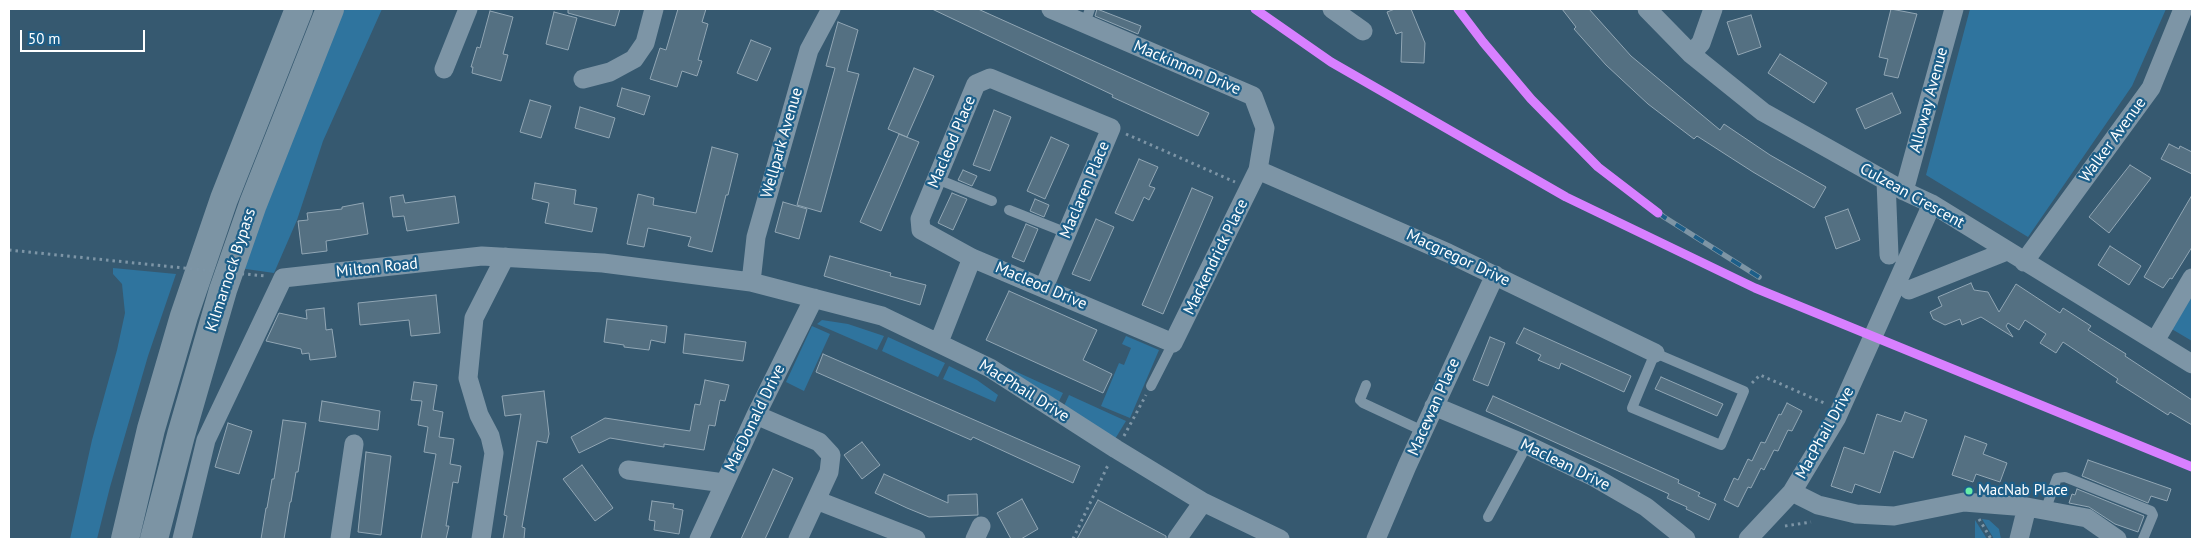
<!DOCTYPE html>
<style>
body{margin:0}
#map{position:relative;width:2201px;height:548px;overflow:hidden;background:#365970;font-family:"PT Sans",sans-serif}
canvas{display:block}
.frame{position:absolute;inset:0;border:10px solid #fff;pointer-events:none}
.scale{position:absolute;left:20px;top:30px;width:125px;height:22px;box-sizing:border-box;border:2px solid #fff;border-top:0;padding-left:6px;font-size:15px;line-height:18px;white-space:nowrap;color:#fff;-webkit-text-stroke:4px #1d5f89;paint-order:stroke}
</style>
<div id="map">
<canvas width="2201" height="548"></canvas>
<div class="frame"></div>
<div class="scale">50 m</div>
</div>
<script>
const g = document.querySelector('canvas').getContext('2d');
g.lineJoin = 'round';
function paint(path, color) {
  g.fillStyle = color;
  g.fill(path, 'evenodd');
}
function poly(rows) {
  const path = new Path2D();
  for (const r of rows) {
    path.moveTo(r[0], r[1]);
    for (let i = 2; i < r.length; i += 2) path.lineTo(r[i], r[i + 1]);
  }
  return path;
}
function strokePath(path, color, width, dash) {
  g.strokeStyle = color;
  g.lineWidth = width;
  g.lineCap = dash ? 'butt' : 'round';
  g.setLineDash(dash || []);
  g.stroke(path);
}
function label(font, color, halo, rows, align = 'center') {
  g.font = font + ' "PT Sans",sans-serif';
  g.lineWidth = 4.5;
  g.setLineDash([]);
  g.textBaseline = 'middle';
  g.strokeStyle = halo;
  g.fillStyle = color;
  for (const [text, x, y, turn = 0] of rows) {
    g.save();
    g.translate(x, y);
    g.rotate((+turn || 0) * Math.PI / 180);
    g.textAlign = isNaN(turn) ? turn : align;
    if (halo) g.strokeText(text, 0, 0);
    g.fillText(text, 0, 0);
    g.restore();
  }
}
paint(poly([
 [338,9,382,9,323,141,297,220,274,273,239,268],
 [1970,9,2166,9,2132,86,2028,237,1926,175],
 [113,268,176,274,148,356,110,487,97,539,70,539,92,440,117,350,125,313,122,284,113,274],
 [2192,291,2192,341,2170,328],
 [822,320,848,324,884,336,877,350,817,324],
 [812,326,830,334,804,391,786,382],
 [1126,336,1159,350,1130,418,1101,406,1119,363,1124,365,1131,348,1122,344],
 [888,337,945,363,938,377,882,351],
 [997,363,1063,393,1058,403],
 [949,366,977,380,998,395,995,402,943,379],
 [1069,395,1126,421,1115,439,1063,408],
 [1982,519,1989,520,1999,529,2001,539,1994,539],
 [1975,520,1987,539,1975,539]
]), '#2f749e');
const building = poly([
 [568,9,620,9,615,26,568,13,568,9],
 [678,9,706,9,702,22,708,24,698,60,702,61,697,76,682,71,677,87,650,79,660,48,666,50,678,9],
 [932,9,978,9,1209,113,1198,136,1112,97,1113,95,932,9],
 [1097,9,1141,26,1138,34,1095,16,1097,9],
 [1395,9,1411,9,1425,43,1424,63,1401,62,1402,32,1396,34,1387,12,1395,9],
 [1562,9,1589,9,1631,56,1720,130,1724,124,1770,155,1826,187,1814,208,1753,172,1697,136,1694,139,1648,104,1606,65,1574,29,1576,27,1562,9],
 [1891,9,1917,14,1898,78,1884,75,1888,59,1879,57,1891,9],
 [490,11,513,17,503,54,508,55,501,81,472,73,473,67,471,67,477,47,480,48,490,11],
 [554,12,577,18,568,50,546,44,554,12],
 [1751,15,1761,47,1738,55,1727,22,1751,15],
 [838,22,858,30,847,71,859,74,821,212,797,205,835,68,826,66,838,22],
 [751,40,771,48,757,81,737,73,751,40],
 [1780,54,1827,83,1814,103,1768,73,1780,54],
 [914,68,934,76,907,137,888,129,914,68],
 [622,88,650,96,644,115,617,106,622,88],
 [1892,93,1901,113,1865,129,1856,109,1892,93],
 [530,100,551,106,541,138,520,132,530,100],
 [580,107,615,118,609,138,575,128,580,107],
 [994,110,1011,117,990,171,973,165,994,110],
 [899,134,919,142,881,231,860,222,899,134],
 [1051,137,1069,145,1045,199,1027,191,1051,137],
 [2169,144,2179,149,2180,146,2192,152,2192,174,2161,159,2169,144],
 [712,147,738,154,728,195,726,195,712,252,688,246,691,237,648,228,644,247,627,244,638,194,654,198,653,205,696,213,712,147],
 [1139,159,1158,167,1149,186,1155,188,1149,200,1144,197,1133,221,1115,213,1139,159],
 [2130,165,2151,178,2109,233,2089,217,2130,165],
 [963,170,977,176,972,186,958,180,963,170],
 [535,183,576,190,574,204,597,208,592,232,545,223,549,203,532,199,535,183],
 [1192,188,1213,197,1163,314,1142,305,1192,188],
 [952,193,967,199,953,230,938,223,952,193],
 [403,195,405,203,455,196,459,223,407,231,404,216,393,217,390,197,403,195],
 [2192,195,2192,247,2172,279,2170,278,2163,288,2144,277,2192,195],
 [1035,199,1049,205,1044,217,1030,211,1035,199],
 [783,202,807,209,799,239,775,232,783,202],
 [363,203,368,234,326,241,327,251,302,254,298,221,308,220,307,213,342,209,342,207,363,203],
 [1848,209,1860,240,1836,249,1825,217,1848,209],
 [1096,219,1114,227,1090,281,1072,274,1096,219],
 [1026,224,1038,229,1024,262,1012,257,1026,224],
 [2110,246,2141,266,2129,285,2098,265,2110,246],
 [830,256,891,273,890,276,926,285,920,305,824,276,830,256],
 [1971,283,1974,290,1988,292,1999,312,2016,284,2060,313,2063,308,2091,326,2088,330,2126,354,2125,356,2192,400,2192,425,2170,412,2168,415,2116,382,2118,379,2063,342,2056,353,2040,343,2046,334,2025,320,2019,330,2008,323,2006,326,2013,337,1981,317,1962,325,1960,319,1945,325,1933,319,1930,312,1942,306,1938,297,1971,283],
 [1009,291,1097,330,1083,360,1112,374,1103,393,986,340,1009,291],
 [436,295,440,333,411,336,409,320,360,325,358,303,436,295],
 [324,308,326,330,332,329,336,357,310,360,309,353,302,354,301,349,266,341,279,313,307,319,306,310,324,308],
 [607,319,667,326,665,343,651,340,649,350,624,347,624,345,604,342,607,319],
 [1524,328,1631,376,1624,392,1561,363,1559,369,1538,360,1541,355,1516,343,1524,328],
 [685,334,746,342,743,361,683,353,685,334],
 [1490,337,1505,343,1488,386,1473,380,1490,337],
 [823,354,1080,466,1073,483,973,437,971,440,816,372,823,354],
 [1661,377,1723,404,1717,416,1655,389,1661,377],
 [705,380,729,385,725,401,720,400,715,426,709,425,704,450,664,444,664,447,610,438,579,453,571,437,605,418,690,431,695,404,700,405,705,380],
 [414,382,437,385,433,410,443,412,439,437,454,439,450,464,461,466,458,483,453,482,446,526,449,526,446,539,421,539,436,454,424,452,428,427,418,425,422,401,411,400,414,382],
 [544,391,549,434,547,443,537,441,522,527,525,528,524,539,503,539,507,516,504,515,521,414,505,416,502,396,544,391],
 [1493,396,1679,480,1678,483,1700,493,1698,496,1716,504,1709,520,1686,509,1687,507,1667,498,1669,494,1486,411,1493,396],
 [322,401,380,411,378,430,319,421,322,401],
 [1787,403,1802,411,1792,431,1788,430,1778,451,1774,450,1764,470,1761,468,1751,488,1748,487,1738,507,1724,500,1734,478,1738,480,1748,459,1752,461,1761,442,1765,443,1779,414,1781,415,1787,403],
 [1905,412,1927,420,1913,458,1894,451,1880,493,1855,484,1852,493,1831,486,1844,447,1864,454,1877,414,1901,422,1905,412],
 [283,420,306,423,298,472,296,472,291,502,290,502,284,539,261,539,266,508,267,508,272,479,274,479,283,420],
 [228,423,252,431,239,474,215,467,228,423],
 [1965,436,1987,444,1983,454,2007,463,2000,482,1976,474,1973,482,1952,475,1965,436],
 [862,442,880,465,862,479,844,455,862,442],
 [366,452,391,456,381,535,358,532,366,452],
 [2088,460,2171,489,2167,501,2151,496,2148,503,2082,476,2088,460],
 [582,465,613,508,595,521,563,479,582,465],
 [773,469,793,478,765,539,741,539,773,469],
 [884,474,948,503,948,495,977,494,978,515,929,517,907,508,875,493,884,474],
 [2077,489,2144,516,2138,532,2115,524,2089,507,2069,503,2072,494,2075,495,2077,489],
 [1022,499,1038,529,1021,539,1011,539,997,513,1022,499],
 [1098,500,1166,536,1166,539,1077,539,1098,500],
 [652,501,674,504,673,508,683,510,679,534,654,530,655,521,649,520,652,501]
]);
paint(building, '#547082');
strokePath(building, '#91a6b4', 1);
strokePath(poly([
 [1126,134,1235,182],
 [9,250,164,266],
 [1752,383,1760,375,1824,403],
 [1124,436,1146,395],
 [1979,519,1991,539],
 [1785,526,1811,522],
 [1073,539,1109,463]
]), '#7d95a6', 3, [2.5, 4]);
strokePath(poly([
 [1085,23,1090,9],
 [937,179,992,201],
 [1009,210,1067,233],
 [1655,353,1744,391,1721,445,1632,408,1655,353],
 [1366,385,1360,400,1363,403,1423,431],
 [1151,386,1173,343],
 [2045,511,2057,478,2065,477,2151,511,2153,515,2143,539],
 [1488,517,1527,445]
]), '#7d95a6', 10);
strokePath(poly([
 [1332,9,1363,31],
 [1647,9,1691,54,1763,112,1904,191,1932,204,2192,364],
 [1691,54,1701,43,1713,9],
 [444,69,468,9],
 [583,79,610,72,634,59,645,43,654,9],
 [1258,170,1448,253,1655,353],
 [1886,181,1889,255],
 [1904,191,1954,9],
 [2024,262,2151,88,2183,9],
 [751,282,756,237,809,50,831,9],
 [1044,287,1111,128,990,78,976,84,920,219,921,230,972,258,1173,343,1258,170,1265,128,1253,96,1051,9],
 [1909,290,2007,251],
 [2155,341,2192,278],
 [939,342,972,258],
 [1434,406,1527,445,1594,477,1646,507,1686,539],
 [756,415,819,442,831,455,829,472,798,539],
 [628,470,724,483],
 [1792,492,1818,505,1856,514,1894,516,1964,502,2027,507,2087,518,2117,539],
 [816,500,916,539],
 [182,539,206,440,283,278,482,256,603,263,751,282,882,316,990,368,1116,449,1203,502,1280,539],
 [340,539,354,444],
 [481,539,494,453,490,436,479,415,468,378,474,318,505,257],
 [699,539,756,415,814,298],
 [975,539,981,526],
 [1177,539,1203,502],
 [1376,539,1407,466,1495,275],
 [1748,539,1792,492,1837,417,1932,204],
 [2019,539,2027,507]
]), '#7d95a6', 19);
strokePath(poly([
 [125,539,151,429,184,316,224,199,299,9],
 [154,539,181,435,223,290,253,204,330,9]
]), '#7c94a4', 28);
const rail = poly([
 [1458,9,1483,42,1531,99,1598,167,1664,217,1759,277]
]);
strokePath(rail, '#7d95a5', 5.5);
strokePath(rail, '#1d5f89', 4, [11]);
strokePath(poly([
 [164,266,265,276]
]), '#7d95a6', 3, [2.5, 4]);
strokePath(poly([
 [1255,9,1331,62,1566,197,1755,288,2192,467],
 [1458,9,1483,42,1531,99,1598,167,1658,213]
]), '#d880ff', 9);
for (const [x, y, r, color] of [
 [1969,491,4.5,"#66eda8"]
]) {
  const dot = new Path2D();
  dot.arc(x, y, r, 0, 2 * Math.PI);
  g.fillStyle = color;
  g.fill(dot);
  strokePath(dot, '#1d5f89', 2);
}
label('15px', '#fff', '#1d5f89', [
 ["MacNab Place",1978,491]
], 'left');
label('16px', '#fff', '#1d5f89', [
 ["Mackinnon Drive",1187,68,23],
 ["Alloway Avenue",1929,100,-75],
 ["Walker Avenue",2113,140,-54],
 ["Macleod Place",952,142,-67],
 ["Wellpark Avenue",782,143,-74],
 ["Maclaren Place",1085,190,-67],
 ["Culzean Crescent",1912,196,29],
 ["Mackendrick Place",1216,257,-64],
 ["Macgregor Drive",1458,258,25],
 ["Milton Road",377,268,-6],
 ["Kilmarnock Bypass",231,270,-72],
 ["Macleod Drive",1041,286,23],
 ["MacPhail Drive",1024,391,32],
 ["Macewan Place",1434,407,-66],
 ["MacDonald Drive",755,418,-64],
 ["MacPhail Drive",1825,433,-61],
 ["Maclean Drive",1565,465,26]
]);
</script>
